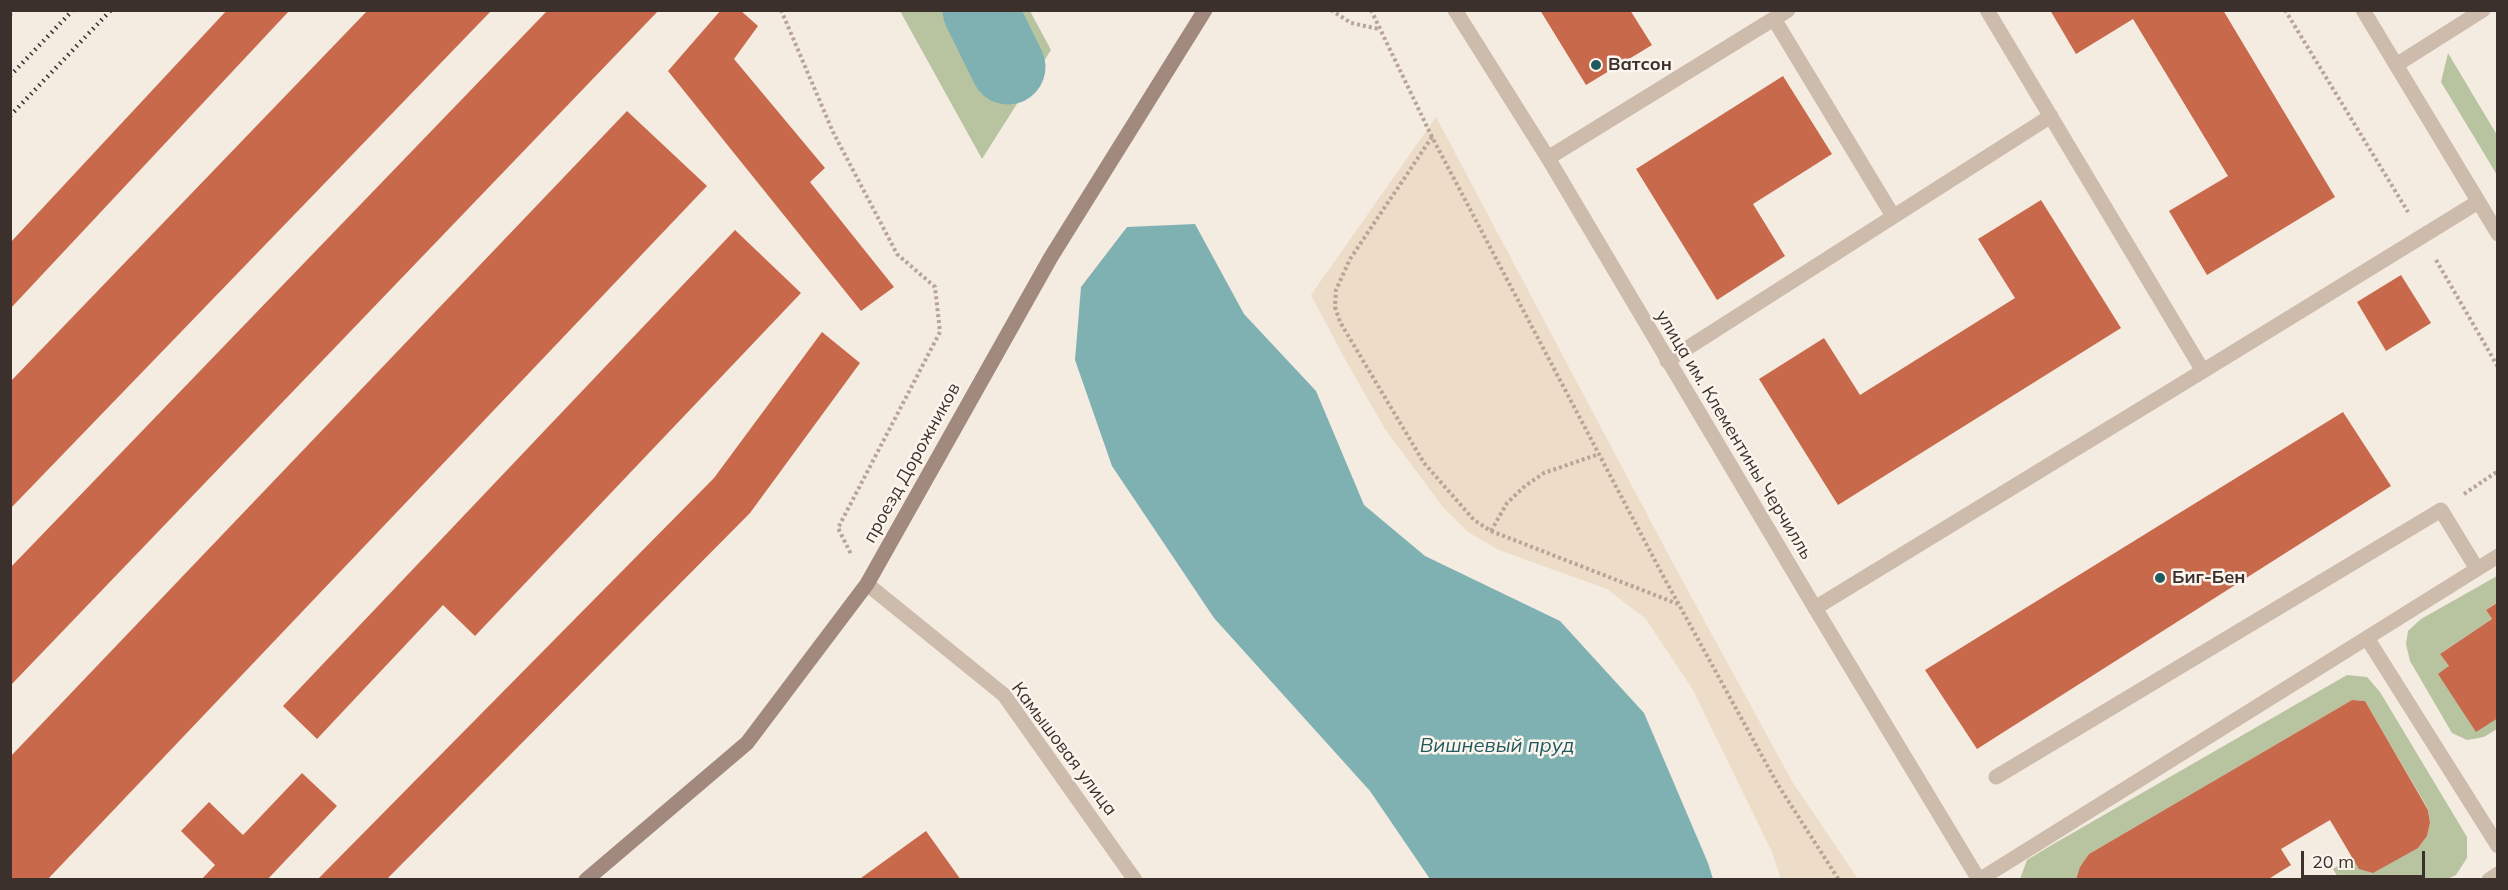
<!DOCTYPE html>
<meta charset="utf-8">
<style>
body{margin:0}
#map{position:relative;width:2508px;height:890px;overflow:hidden;background:#f4ebe1;font-family:Mulish,sans-serif}
canvas{display:block}
.frame{position:absolute;inset:0;border:12px solid #3b302b;pointer-events:none}
.scale{position:absolute;left:2301px;top:851px;width:124px;height:27px;box-sizing:border-box;border:3px solid #3b302b;border-top:0;padding-left:8px;font-size:18px;line-height:21px;white-space:nowrap;color:#3b302b;-webkit-text-stroke:4px #fbf5ee;paint-order:stroke}
</style>
<div id="map">
<canvas width="2508" height="890"></canvas>
<div class="frame"></div>
<div class="scale">20 m</div>
</div>
<script>
const g = document.querySelector('canvas').getContext('2d');
g.lineJoin = 'round';
function paint(path, color) {
  g.fillStyle = color;
  g.fill(path, 'evenodd');
}
function poly(rows) {
  const path = new Path2D();
  for (const r of rows) {
    path.moveTo(r[0], r[1]);
    for (let i = 2; i < r.length; i += 2) path.lineTo(r[i], r[i + 1]);
  }
  return path;
}
function strokePath(path, color, width, dash) {
  g.strokeStyle = color;
  g.lineWidth = width;
  g.lineCap = dash ? 'butt' : 'round';
  g.setLineDash(dash || []);
  g.stroke(path);
}
function label(font, color, halo, rows, align = 'center') {
  g.font = font + ' Mulish,sans-serif';
  g.lineWidth = 5;
  g.setLineDash([]);
  g.textBaseline = 'middle';
  g.strokeStyle = halo;
  g.fillStyle = color;
  for (const [text, x, y, turn = 0] of rows) {
    g.save();
    g.translate(x, y);
    g.rotate((+turn || 0) * Math.PI / 180);
    g.textAlign = isNaN(turn) ? turn : align;
    if (halo) g.strokeText(text, 0, 0);
    g.fillText(text, 0, 0);
    g.restore();
  }
}
paint(poly([
 [900,11,1030,11,1051,50,982,159],
 [2448,53,2497,135,2497,175,2441,82],
 [2497,576,2497,602,2486,610,2492,619,2440,654,2449,666,2497,718,2497,729,2484,737,2467,740,2452,733,2410,661,2406,644,2408,631,2421,619],
 [2347,675,2367,677,2380,692,2467,837,2467,858,2456,875,2448,879,2339,879,2333,869,2352,857,2418,848,2427,836,2430,823,2428,809,2365,701,2352,700,2089,854,2076,879,2020,879,2027,860,2050,846]
]), '#b8c4a0');
paint(poly([
 [1436,117,1675,567,1793,783,1858,879,1781,879,1772,852,1693,690,1645,618,1607,589,1499,550,1468,532,1443,507,1385,429,1346,361,1311,295]
]), '#ecdcc8');
paint(poly([
 [1195,224,1244,314,1316,391,1364,505,1425,556,1560,621,1644,713,1708,863,1713,879,1430,879,1370,791,1214,618,1112,466,1075,360,1081,287,1127,227]
]), '#7fb0b2');
strokePath(poly([
 [980,10,1008,67]
]), '#7fb0b2', 75);
paint(poly([
 [227,10,290,10,10,309,10,243],
 [368,10,492,10,10,509,10,382],
 [548,10,659,10,10,686,10,568],
 [721,10,740,10,758,26,734,59,825,168,810,182,894,287,861,311,668,71],
 [1540,10,1630,10,1652,45,1586,85],
 [2050,10,2223,10,2335,197,2207,275,2169,211,2228,176,2133,19,2076,54],
 [1783,76,1832,154,1753,204,1785,256,1717,300,1636,169],
 [627,111,707,186,47,880,10,880,10,757],
 [2041,200,2121,328,1838,505,1759,379,1824,338,1860,395,2015,298,1978,239],
 [735,230,801,293,475,636,443,605,317,739,283,706],
 [2401,275,2431,323,2386,351,2357,302],
 [822,332,860,363,750,513,386,880,317,880,714,478],
 [2343,412,2391,486,1977,749,1925,670],
 [2498,602,2498,718,2476,732,2438,674,2449,666,2440,654,2492,619,2486,610],
 [2352,700,2365,701,2428,810,2430,823,2427,836,2418,848,2373,873,2359,869,2330,820,2281,849,2291,865,2267,880,2076,880,2080,867,2089,854],
 [302,773,337,806,267,880,201,880,215,865,181,831,209,802,243,835],
 [926,831,961,880,862,880,861,878]
]), '#c8694b');
strokePath(poly([
 [781,10,833,132,897,254,935,287,940,332,838,528,851,554],
 [1331,10,1351,23,1379,29],
 [1371,10,1432,137,1661,572,1778,785,1839,880],
 [2285,10,2408,212],
 [1432,137,1350,259,1336,290,1335,307,1340,322,1424,463,1474,520,1491,531,1507,503,1525,486,1544,473,1599,454],
 [2436,260,2498,367],
 [2464,494,2498,471],
 [1491,531,1678,604]
]), '#b9a596', 4, [3, 3]);
strokePath(poly([
 [1774,19,1893,216],
 [2396,65,2483,10],
 [1548,158,1788,10],
 [1667,361,2051,116],
 [2203,371,2478,202],
 [1815,608,2203,371,1987,10],
 [2367,638,2498,846],
 [1996,777,2441,510,2477,569],
 [1979,880,2498,556],
 [2489,880,2498,874]
]), '#cdbbac', 15);
strokePath(poly([
 [1455,10,1548,158,1815,608,1979,880],
 [2363,10,2498,234],
 [867,584,1004,695,1135,880]
]), '#cdbbac', 15);
strokePath(poly([
 [586,880,747,743,867,584,1051,257,1205,10]
]), '#a18a7d', 15);
strokePath(poly([
 [10,14,14,10],
 [10,76,73,10],
 [10,116,111,10]
]), '#3b302b', 4.5, [1.5, 4.5]);
for (const [x, y, r, color] of [
 [1596,65,6,"#1f5a5e"],
 [2160,578,6,"#1f5a5e"]
]) {
  const dot = new Path2D();
  dot.arc(x, y, r, 0, 2 * Math.PI);
  g.fillStyle = color;
  g.fill(dot);
  strokePath(dot, '#fbf5ee', 2);
}
label('bold 18px', '#3b302b', '#fbf5ee', [
 ["Ватсон",1608,65],
 ["Биг-Бен",2172,578]
], 'left');
label('18px', '#3b302b', '#fbf5ee', [
 ["улица им. Клементины Черчилль",1734,435,59],
 ["проезд Дорожников",912,463,-61],
 ["Камышовая улица",1064,749,53]
]);
label('italic 20px', '#1f5a5e', '#fbf5ee', [
 ["Вишневый пруд",1497,746]
]);
</script>
